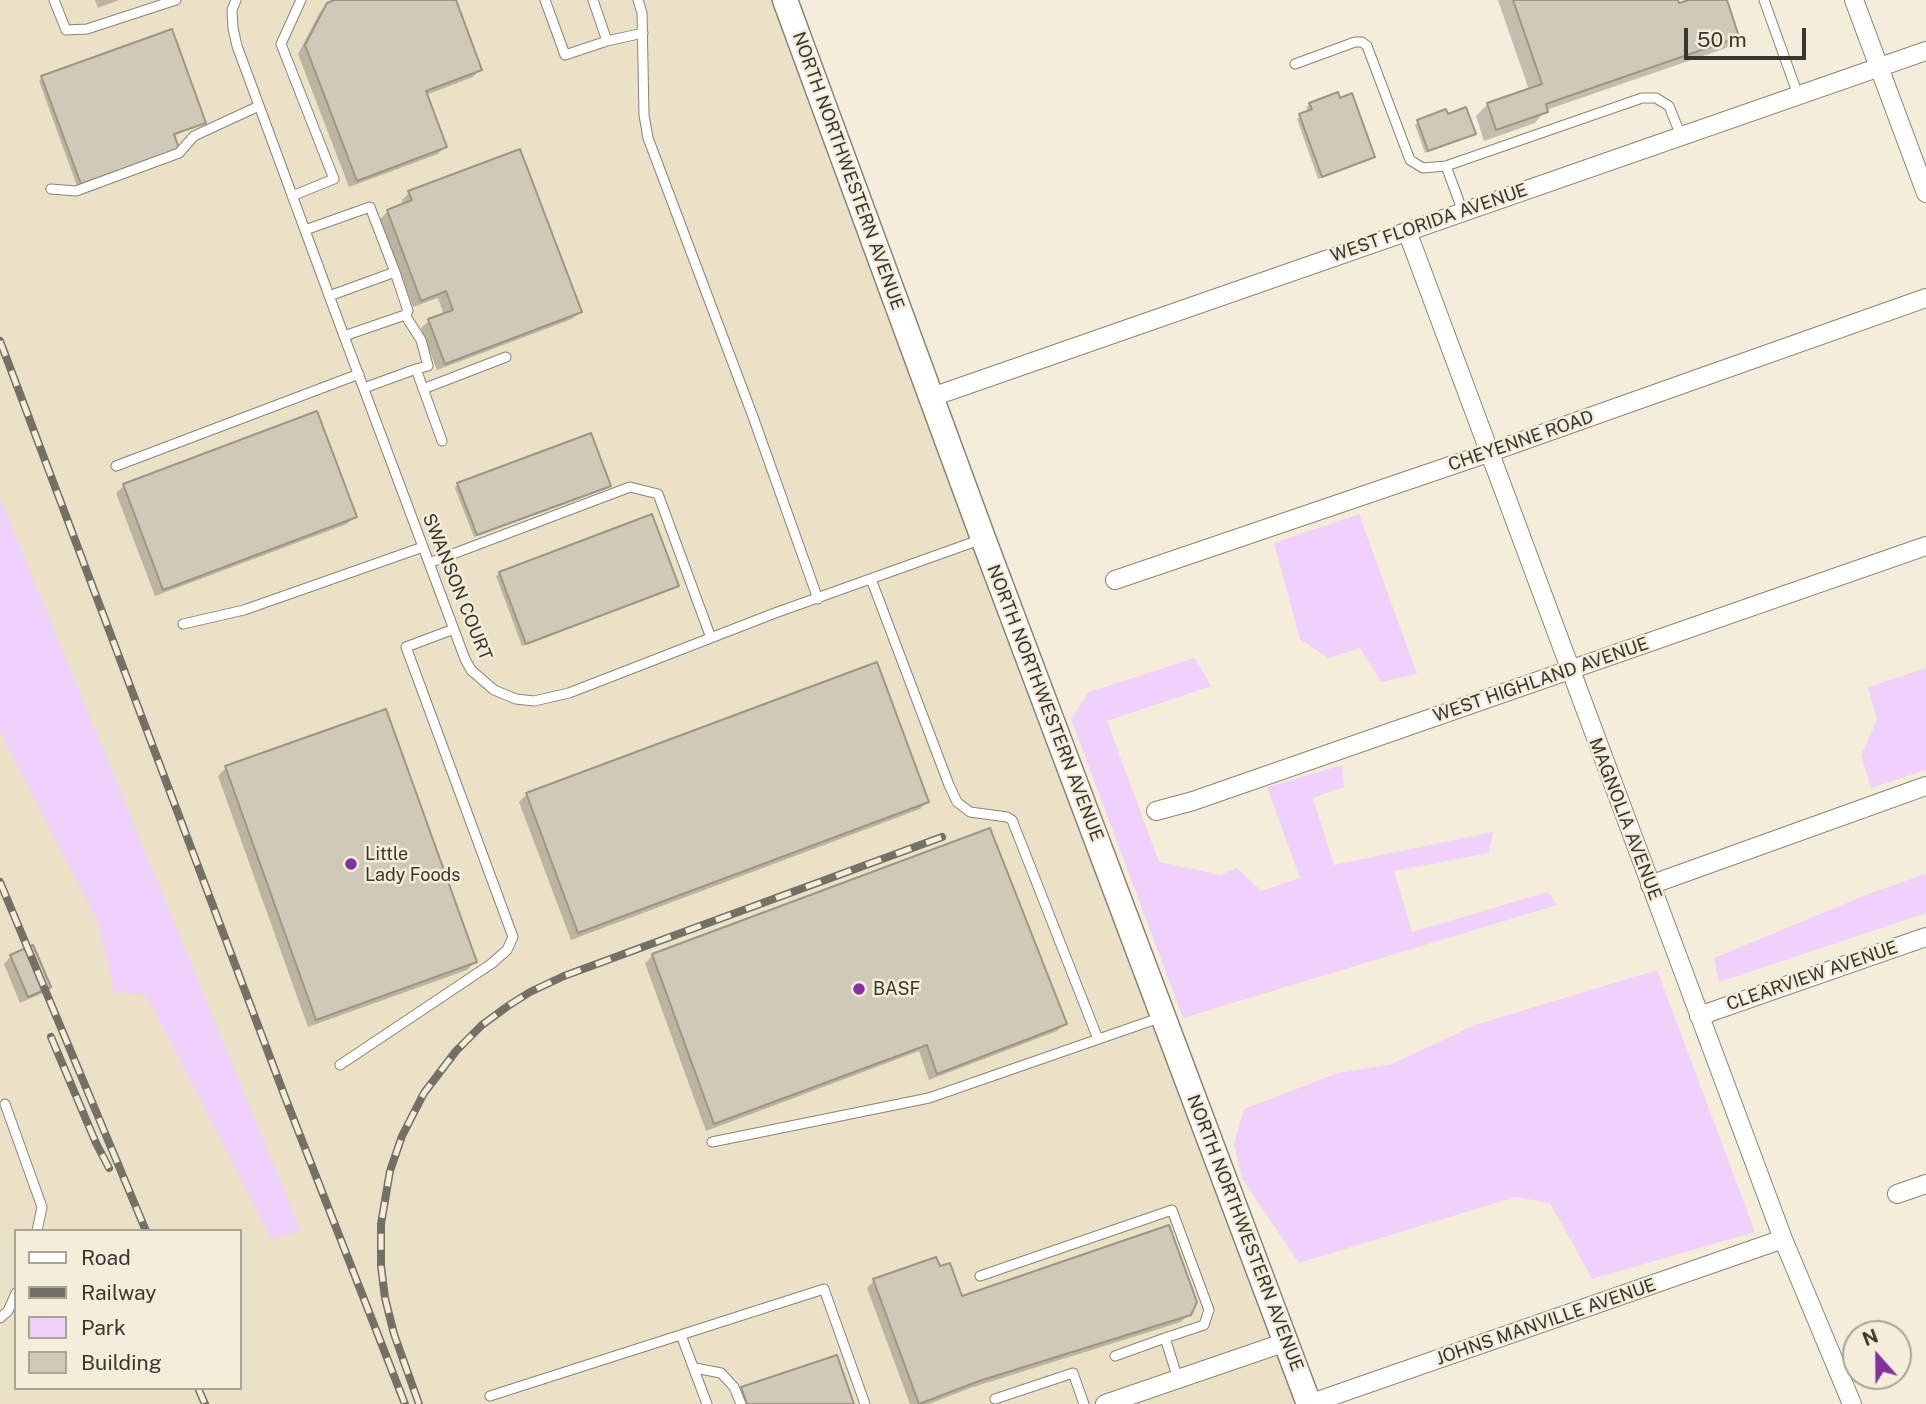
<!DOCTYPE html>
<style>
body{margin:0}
#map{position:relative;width:1926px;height:1404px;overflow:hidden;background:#f3edda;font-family:"Public Sans",sans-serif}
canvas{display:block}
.legend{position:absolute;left:14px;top:1229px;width:228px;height:161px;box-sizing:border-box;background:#f3edda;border:2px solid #a8a496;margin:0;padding:9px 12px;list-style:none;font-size:21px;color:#38362f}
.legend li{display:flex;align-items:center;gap:14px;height:35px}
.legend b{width:35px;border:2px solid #a8a496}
.north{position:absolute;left:1842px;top:1320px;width:70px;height:70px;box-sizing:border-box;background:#f3edda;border:2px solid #a8a496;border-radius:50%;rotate:339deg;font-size:19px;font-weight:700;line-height:28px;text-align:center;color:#38362f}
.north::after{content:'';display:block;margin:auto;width:24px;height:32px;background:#84309f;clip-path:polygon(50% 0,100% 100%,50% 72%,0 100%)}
.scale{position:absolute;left:1684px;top:28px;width:122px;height:32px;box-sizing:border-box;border:4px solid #38362f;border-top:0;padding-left:9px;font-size:21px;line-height:24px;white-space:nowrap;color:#38362f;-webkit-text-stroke:5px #f3edda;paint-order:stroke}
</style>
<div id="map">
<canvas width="1926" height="1404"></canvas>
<ul class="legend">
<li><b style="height:9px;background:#fff"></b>Road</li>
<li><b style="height:9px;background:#737065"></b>Railway</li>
<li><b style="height:19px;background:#f0d1fc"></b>Park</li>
<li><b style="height:19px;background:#cfc9b7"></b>Building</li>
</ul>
<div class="north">N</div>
<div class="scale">50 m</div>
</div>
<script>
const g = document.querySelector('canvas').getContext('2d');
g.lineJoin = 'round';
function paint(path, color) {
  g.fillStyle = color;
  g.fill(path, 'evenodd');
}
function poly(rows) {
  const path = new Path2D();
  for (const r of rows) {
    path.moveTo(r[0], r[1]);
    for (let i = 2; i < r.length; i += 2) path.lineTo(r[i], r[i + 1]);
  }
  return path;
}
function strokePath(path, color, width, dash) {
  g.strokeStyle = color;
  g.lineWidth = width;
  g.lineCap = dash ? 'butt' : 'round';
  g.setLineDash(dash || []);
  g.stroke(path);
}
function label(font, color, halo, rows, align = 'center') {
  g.font = font + ' "Public Sans",sans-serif';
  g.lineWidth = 5;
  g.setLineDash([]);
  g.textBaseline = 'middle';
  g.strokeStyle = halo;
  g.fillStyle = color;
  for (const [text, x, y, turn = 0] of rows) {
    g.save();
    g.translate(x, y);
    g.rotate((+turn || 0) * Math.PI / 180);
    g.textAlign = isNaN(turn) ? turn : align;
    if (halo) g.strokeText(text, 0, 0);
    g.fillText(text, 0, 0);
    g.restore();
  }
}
paint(poly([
 [0,0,788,0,1314,1404,0,1404],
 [16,1231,240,1231,240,1388,16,1388]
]), '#eae1c7');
paint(poly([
 [0,495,0,498,301,1231,272,1239,146,995,114,992,98,922,0,732],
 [1359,514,1417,674,1381,682,1360,648,1328,658,1300,639,1274,543],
 [1195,658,1211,686,1107,721,1159,862,1220,875,1237,868,1261,891,1300,878,1267,787,1342,765,1344,787,1313,798,1334,865,1493,832,1489,853,1394,871,1412,932,1548,892,1557,905,1183,1018,1071,719,1089,692],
 [1926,668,1926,770,1871,788,1861,755,1877,720,1868,687],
 [1926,874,1926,913,1719,982,1714,958,1871,893],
 [1657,970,1755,1232,1592,1279,1550,1203,1515,1197,1299,1263,1242,1178,1234,1144,1244,1109,1338,1073,1392,1064,1475,1025]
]), '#f0d1fc');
paint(poly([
 [95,0,119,0,98,8],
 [339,0,454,0,480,69,473,77,426,95,445,146,438,154,349,187,298,54,320,12,328,4],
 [1498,0,1676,0,1678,6,1694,0,1725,0,1737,36,1726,48,1546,110,1535,123,1484,141,1476,116,1488,104,1529,90],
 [42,78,204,122,173,136,174,151,77,186,39,81],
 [1310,104,1373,157,1370,160,1318,179,1297,119,1309,112,1306,107],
 [1447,116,1474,133,1471,136,1425,153,1415,125,1418,122],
 [409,193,580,312,572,319,437,370,421,328,429,321,444,315,438,298,413,307,380,219,388,211,404,205,402,200],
 [458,484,609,485,606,489,474,537,455,488],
 [124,486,355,516,347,524,155,596,116,493],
 [500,573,677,586,673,589,522,646,496,576],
 [384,711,475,962,467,970,308,1027,218,776,226,768],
 [527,794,927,802,920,809,571,940,519,802],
 [653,955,1065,1023,1057,1031,929,1080,919,1051,706,1131,645,963],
 [11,956,48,987,41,994,20,1003,4,964],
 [874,1281,961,1298,1189,1314,1181,1322,970,1388,929,1404,910,1404,867,1288],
 [742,1388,853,1404,738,1404,735,1396]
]), '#0003');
const building = poly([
 [334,0,456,0,482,70,426,91,447,147,357,181,305,45,327,3,334,0],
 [1513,0,1678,0,1679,3,1689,0,1727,0,1739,37,1546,104,1548,112,1496,130,1487,103,1542,84,1513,0],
 [172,29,206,123,174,134,179,149,81,184,41,76,172,29],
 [1338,92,1340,98,1352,93,1375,157,1322,177,1299,114,1312,109,1309,103,1338,92],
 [1466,107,1476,134,1428,151,1417,120,1446,109,1448,114,1466,107],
 [520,149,582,312,445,364,428,319,453,310,446,291,421,301,387,210,412,200,408,191,520,149],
 [317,411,357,517,163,590,123,484,317,411],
 [591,433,611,486,477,535,457,483,591,433],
 [652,514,679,586,526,644,499,572,652,514],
 [877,662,929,802,578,933,526,793,877,662],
 [386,709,477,962,316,1020,225,766,386,709],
 [990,828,1067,1024,937,1074,927,1045,714,1124,652,954,990,828],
 [33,945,51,987,28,997,10,955,33,945],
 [1169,1225,1197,1302,1191,1315,979,1381,919,1404,873,1279,936,1257,940,1266,950,1263,962,1296,1169,1225],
 [837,1355,854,1404,747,1404,741,1387,837,1355]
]);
paint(building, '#cfc9b7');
strokePath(building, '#9c9684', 2);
const lane = poly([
 [54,0,66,30,87,29,176,0],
 [236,0,232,10,233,28,237,46,344,336,465,659,471,670,494,690,516,699,534,701,569,693,775,613,982,539],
 [545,0,565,55,607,41,643,33],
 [593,0,607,41],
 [638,0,642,13,644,115,648,138,752,414,818,599],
 [1764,0,1798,95],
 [1295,64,1355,42,1362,42,1367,46,1410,160,1423,168,1446,166],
 [51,189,76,191,179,153,194,136,259,106],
 [292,196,334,179,281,44,301,0],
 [1463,212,1446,166,1642,98,1656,98,1669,106,1681,136],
 [305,230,370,207,395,272],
 [329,296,395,272,408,311,405,315],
 [344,336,405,315,421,340,428,366,416,369],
 [364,388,416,369,442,441],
 [423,389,506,357],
 [116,466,359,374],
 [429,563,630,487,658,494,711,638],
 [871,579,949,785,957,802,970,812,1007,817,1012,820,1098,1039],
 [183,624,244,610,423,547],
 [340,1065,491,964,507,950,513,937,406,647,454,629],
 [5,1104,42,1207,37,1231],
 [712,1142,929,1098,1162,1017],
 [980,1276,1172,1210,1209,1310,1204,1325,1165,1338,1178,1379],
 [0,1318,8,1311,16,1293],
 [681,1335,707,1404],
 [1115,1356,1165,1338],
 [695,1368,721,1373,734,1387,741,1404],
 [490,1396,824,1289,865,1404],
 [995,1399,1073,1373,1084,1404]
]);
const street = poly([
 [1854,0,1926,193],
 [1407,231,1783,1239,1852,1404],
 [932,397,1926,51],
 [1115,580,1488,453,1926,298],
 [1156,811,1193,801,1926,546],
 [1650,885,1926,786],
 [1699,1016,1926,937],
 [1897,1194,1926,1184],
 [1105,1404,1286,1342],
 [1309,1404,1783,1239]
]);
const secondary = poly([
 [785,0,983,538,1309,1404]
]);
strokePath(lane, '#8a8473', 11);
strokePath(street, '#8a8473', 20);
strokePath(secondary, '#8a8473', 27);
strokePath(lane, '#fff', 9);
strokePath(street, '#fff', 18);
strokePath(secondary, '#fff', 24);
const rail = poly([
 [0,341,285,1097,405,1404],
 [0,882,146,1231],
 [51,1037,96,1143,109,1168],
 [198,1388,205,1404],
 [419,1404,394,1334,385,1298,381,1266,381,1224,390,1171,402,1136,424,1093,456,1051,482,1025,508,1006,530,992,564,976,942,837]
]);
strokePath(rail, '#737065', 8);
strokePath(rail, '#f3edda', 5, [16]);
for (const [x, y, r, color] of [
 [351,864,7,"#84309f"],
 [859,989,7,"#84309f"]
]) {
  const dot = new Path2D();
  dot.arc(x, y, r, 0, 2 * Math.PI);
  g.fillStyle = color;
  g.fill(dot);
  strokePath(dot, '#f3edda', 2.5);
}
label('18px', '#38362f', '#f3edda', [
 ["NORTH NORTHWESTERN AVENUE",848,171,70],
 ["WEST FLORIDA AVENUE",1429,223,-19],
 ["CHEYENNE ROAD",1521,441,-19],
 ["SWANSON COURT",457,587,68],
 ["WEST HIGHLAND AVENUE",1541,680,-19],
 ["NORTH NORTHWESTERN AVENUE",1045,703,69],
 ["MAGNOLIA AVENUE",1625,819,69],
 ["CLEARVIEW AVENUE",1812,976,-19],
 ["NORTH NORTHWESTERN AVENUE",1245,1233,69],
 ["JOHNS MANVILLE AVENUE",1546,1322,-19]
]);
label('18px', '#38362f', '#f3edda', [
 ["Little",365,854],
 ["Lady Foods",365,875],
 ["BASF",873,989]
], 'left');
</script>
